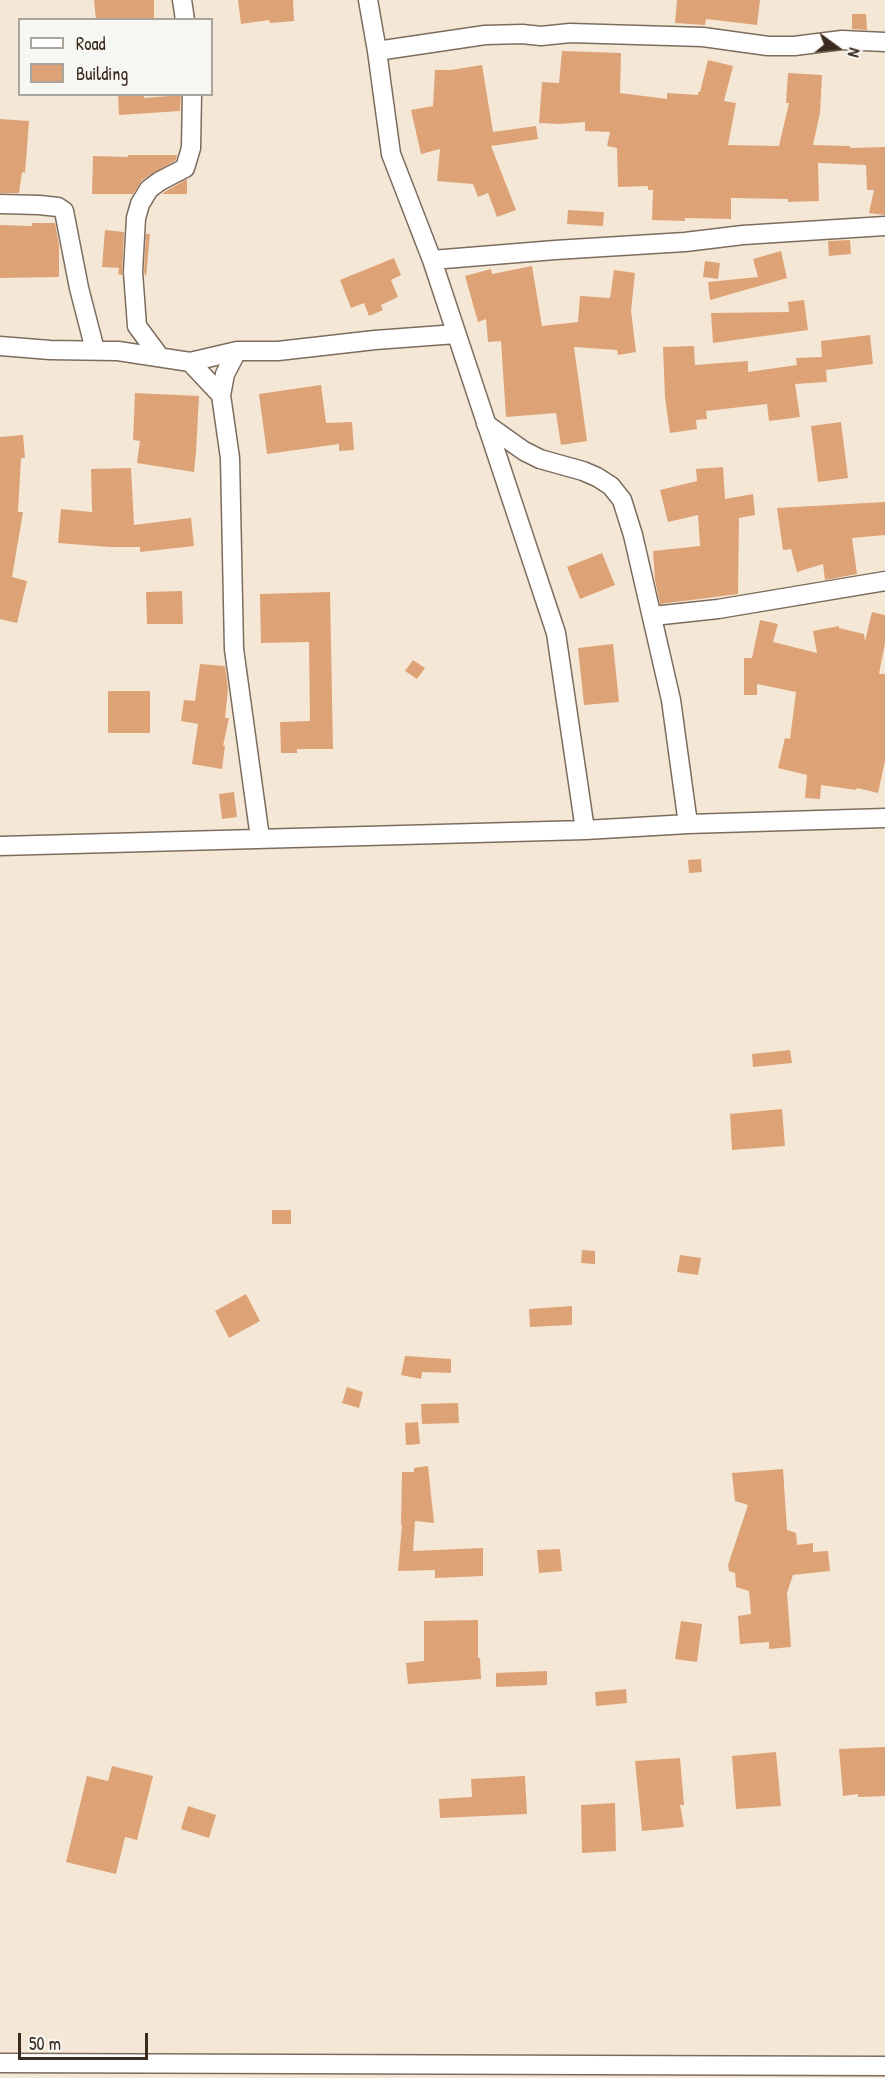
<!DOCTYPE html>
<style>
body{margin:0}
#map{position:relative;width:885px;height:2078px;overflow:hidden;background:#f5e7d6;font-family:"Patrick Hand",sans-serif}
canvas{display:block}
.legend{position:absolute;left:18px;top:18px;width:195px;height:78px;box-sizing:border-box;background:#f6f6f2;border:2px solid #aba49d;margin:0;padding:8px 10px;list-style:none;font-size:18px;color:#3b2a1e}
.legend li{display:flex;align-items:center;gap:12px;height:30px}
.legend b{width:30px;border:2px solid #aba49d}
.north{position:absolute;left:807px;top:18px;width:60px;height:60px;-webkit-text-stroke:4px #f6f6f2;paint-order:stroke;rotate:105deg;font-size:16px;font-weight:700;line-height:24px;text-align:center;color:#3b2a1e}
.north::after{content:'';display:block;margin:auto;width:21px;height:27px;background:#3b2a1e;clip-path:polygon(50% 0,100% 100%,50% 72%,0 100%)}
.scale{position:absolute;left:18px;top:2033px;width:130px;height:27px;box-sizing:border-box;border:3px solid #3b2a1e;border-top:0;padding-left:8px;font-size:18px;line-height:21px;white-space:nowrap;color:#3b2a1e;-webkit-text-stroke:4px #f6f6f2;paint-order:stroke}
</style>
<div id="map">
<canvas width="885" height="2078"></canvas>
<ul class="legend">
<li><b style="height:8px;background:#fff"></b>Road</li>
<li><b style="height:16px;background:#dda376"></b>Building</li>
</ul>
<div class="north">N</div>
<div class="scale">50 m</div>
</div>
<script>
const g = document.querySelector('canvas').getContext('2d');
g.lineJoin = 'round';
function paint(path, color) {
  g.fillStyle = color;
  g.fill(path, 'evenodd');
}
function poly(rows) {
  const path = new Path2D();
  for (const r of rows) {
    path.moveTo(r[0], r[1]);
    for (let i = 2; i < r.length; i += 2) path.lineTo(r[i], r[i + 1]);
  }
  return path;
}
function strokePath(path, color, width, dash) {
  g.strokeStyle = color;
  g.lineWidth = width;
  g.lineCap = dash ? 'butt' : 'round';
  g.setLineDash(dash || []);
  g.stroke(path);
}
paint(poly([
 [94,0,154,0,154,20,96,20],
 [238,0,293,0,294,21,270,23,269,20,241,24],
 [677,0,760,0,757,25,706,19,705,25,675,23],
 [852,14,866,14,867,30,852,29],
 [562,51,621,53,620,93,667,99,667,93,698,95,698,92,700,92,708,60,733,66,724,101,736,103,728,145,779,146,789,103,786,103,788,73,822,75,820,113,813,145,850,146,850,148,885,147,885,215,869,213,874,190,867,190,866,165,818,163,819,201,788,202,788,199,731,198,731,219,685,218,685,221,652,220,653,190,648,190,648,186,618,187,617,148,607,146,610,132,585,131,585,122,559,124,539,123,542,82,559,83],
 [482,65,493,132,536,126,538,139,491,146,516,210,497,217,488,193,478,197,473,184,437,181,440,149,421,154,411,110,433,106,435,70,451,70],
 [118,94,143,94,144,98,181,95,180,111,119,115],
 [0,119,29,121,25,173,22,172,19,193,0,193],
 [128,155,177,155,176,160,142,180,133,194,92,194,93,156,128,157],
 [187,179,187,194,162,194,166,191],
 [568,210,604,212,603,226,567,224],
 [32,223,55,223,59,245,59,277,0,278,0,225,32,226],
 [105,230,124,232,122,275,118,274,119,268,102,267],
 [146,234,150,234,146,277,144,272],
 [850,240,851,254,829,256,828,241],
 [781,251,787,278,710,300,708,282,758,277,753,259],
 [394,258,401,275,391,280,398,297,381,305,383,310,369,316,364,303,351,308,340,280],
 [705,261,720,263,718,279,703,277],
 [532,266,542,326,578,322,580,296,610,298,614,270,635,273,631,311,636,352,618,355,617,350,574,347,587,441,561,445,556,413,506,417,501,341,488,342,486,319,478,322,465,276,491,269,492,274],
 [804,300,808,330,713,343,711,313,789,312,788,302],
 [870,335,873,364,826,370,827,382,795,384,800,417,769,421,767,404,706,411,707,419,696,420,697,429,670,433,665,398,663,347,694,346,695,365,748,361,748,372,797,365,796,358,822,357,821,341],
 [321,385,326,423,352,422,354,450,339,451,339,444,267,454,259,394],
 [135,393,199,396,196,452,194,472,137,463,140,441,133,440],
 [841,422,848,478,818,482,811,426],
 [23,435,25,458,21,458,18,512,23,512,12,577,27,581,17,623,0,619,0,437],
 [723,467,725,499,753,494,755,515,739,518,738,594,660,604,655,580,653,551,700,546,698,515,668,522,660,490,697,481,696,469],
 [131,468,134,525,191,518,194,546,140,552,140,547,109,547,58,543,61,509,92,512,91,469],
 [885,502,885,535,852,538,857,574,825,580,823,564,797,572,791,549,783,550,777,508],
 [602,553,615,585,580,599,567,567],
 [182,591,183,624,147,624,146,592],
 [330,592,333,749,297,749,297,753,281,753,280,722,310,721,309,642,261,643,260,594],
 [872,612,885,615,885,643,879,674,885,674,885,761,878,793,857,788,856,790,821,785,820,799,805,798,807,775,778,768,785,738,790,739,796,692,757,684,757,695,744,695,744,658,752,658,760,620,778,624,773,642,817,653,813,631,839,626,839,628,864,634,865,641],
 [613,644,619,702,584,705,578,648],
 [413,660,425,668,417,679,405,671],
 [200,664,225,666,228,689,225,718,229,718,223,746,225,746,222,769,192,764,198,724,181,721,184,700,195,701],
 [108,691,150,691,150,733,108,733],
 [234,792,237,817,222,819,219,794],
 [701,859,702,872,689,873,688,860],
 [790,1050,792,1063,753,1067,752,1054],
 [782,1109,785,1146,732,1150,730,1114],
 [272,1210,291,1210,291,1224,272,1224],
 [582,1250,595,1251,595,1264,581,1263],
 [680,1255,701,1258,698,1275,677,1272],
 [246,1294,260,1321,229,1338,215,1311],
 [572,1306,572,1325,530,1327,529,1309],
 [405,1356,451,1359,451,1373,422,1372,421,1379,401,1375],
 [347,1387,363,1392,359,1408,342,1403],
 [458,1403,459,1423,422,1424,421,1404],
 [418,1422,420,1444,406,1445,405,1423],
 [428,1466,434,1523,415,1521,413,1551,483,1548,483,1576,435,1578,435,1570,398,1571,402,1525,401,1525,402,1472,414,1472,414,1468],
 [783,1469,787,1530,796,1533,797,1545,813,1543,813,1552,828,1551,830,1571,793,1575,787,1593,791,1647,769,1649,769,1642,740,1644,738,1616,751,1614,749,1591,736,1587,735,1573,729,1571,728,1565,748,1505,735,1501,732,1473],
 [560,1549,562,1571,539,1573,537,1550],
 [478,1620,478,1658,480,1658,481,1679,408,1684,406,1663,424,1661,424,1621],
 [681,1621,702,1624,697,1662,675,1659],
 [547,1671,547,1685,496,1687,496,1673],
 [626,1689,627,1703,596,1706,595,1692],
 [885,1747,885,1796,858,1797,858,1794,843,1796,839,1749],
 [776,1752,781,1806,736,1809,732,1756],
 [680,1758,684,1805,680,1805,684,1827,642,1831,635,1761],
 [112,1766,153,1776,137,1840,125,1837,116,1874,66,1862,87,1776,108,1781],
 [525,1776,527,1814,440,1818,439,1799,472,1797,471,1779],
 [615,1803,616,1851,582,1853,581,1805],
 [188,1806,216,1815,209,1838,181,1829]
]), '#dda376');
const minor = poly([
 [182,0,185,20],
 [368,0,377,51,391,154,432,260,556,633,585,830],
 [377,51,485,35,522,34,541,36,570,33,703,37,768,46,794,46,842,40,885,42],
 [0,204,39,205,58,207,64,211,79,288,95,350],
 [432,260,555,250,685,242,743,235,885,226],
 [0,346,50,350,118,351,190,362,237,351,278,351,375,340,456,334],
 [237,351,225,374,221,395,230,458,234,649,260,838],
 [160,357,137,326,133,272,136,218,140,204,149,189,160,181,185,168,191,148,192,94],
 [190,362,221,395],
 [486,424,524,451,540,459,583,471,597,477,611,486,622,500,633,535,671,700,688,824],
 [653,616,718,609,885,581],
 [0,846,585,830,688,824,885,818],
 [0,2063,885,2066]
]);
strokePath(minor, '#7c6c5e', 21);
strokePath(minor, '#fff', 18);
</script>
